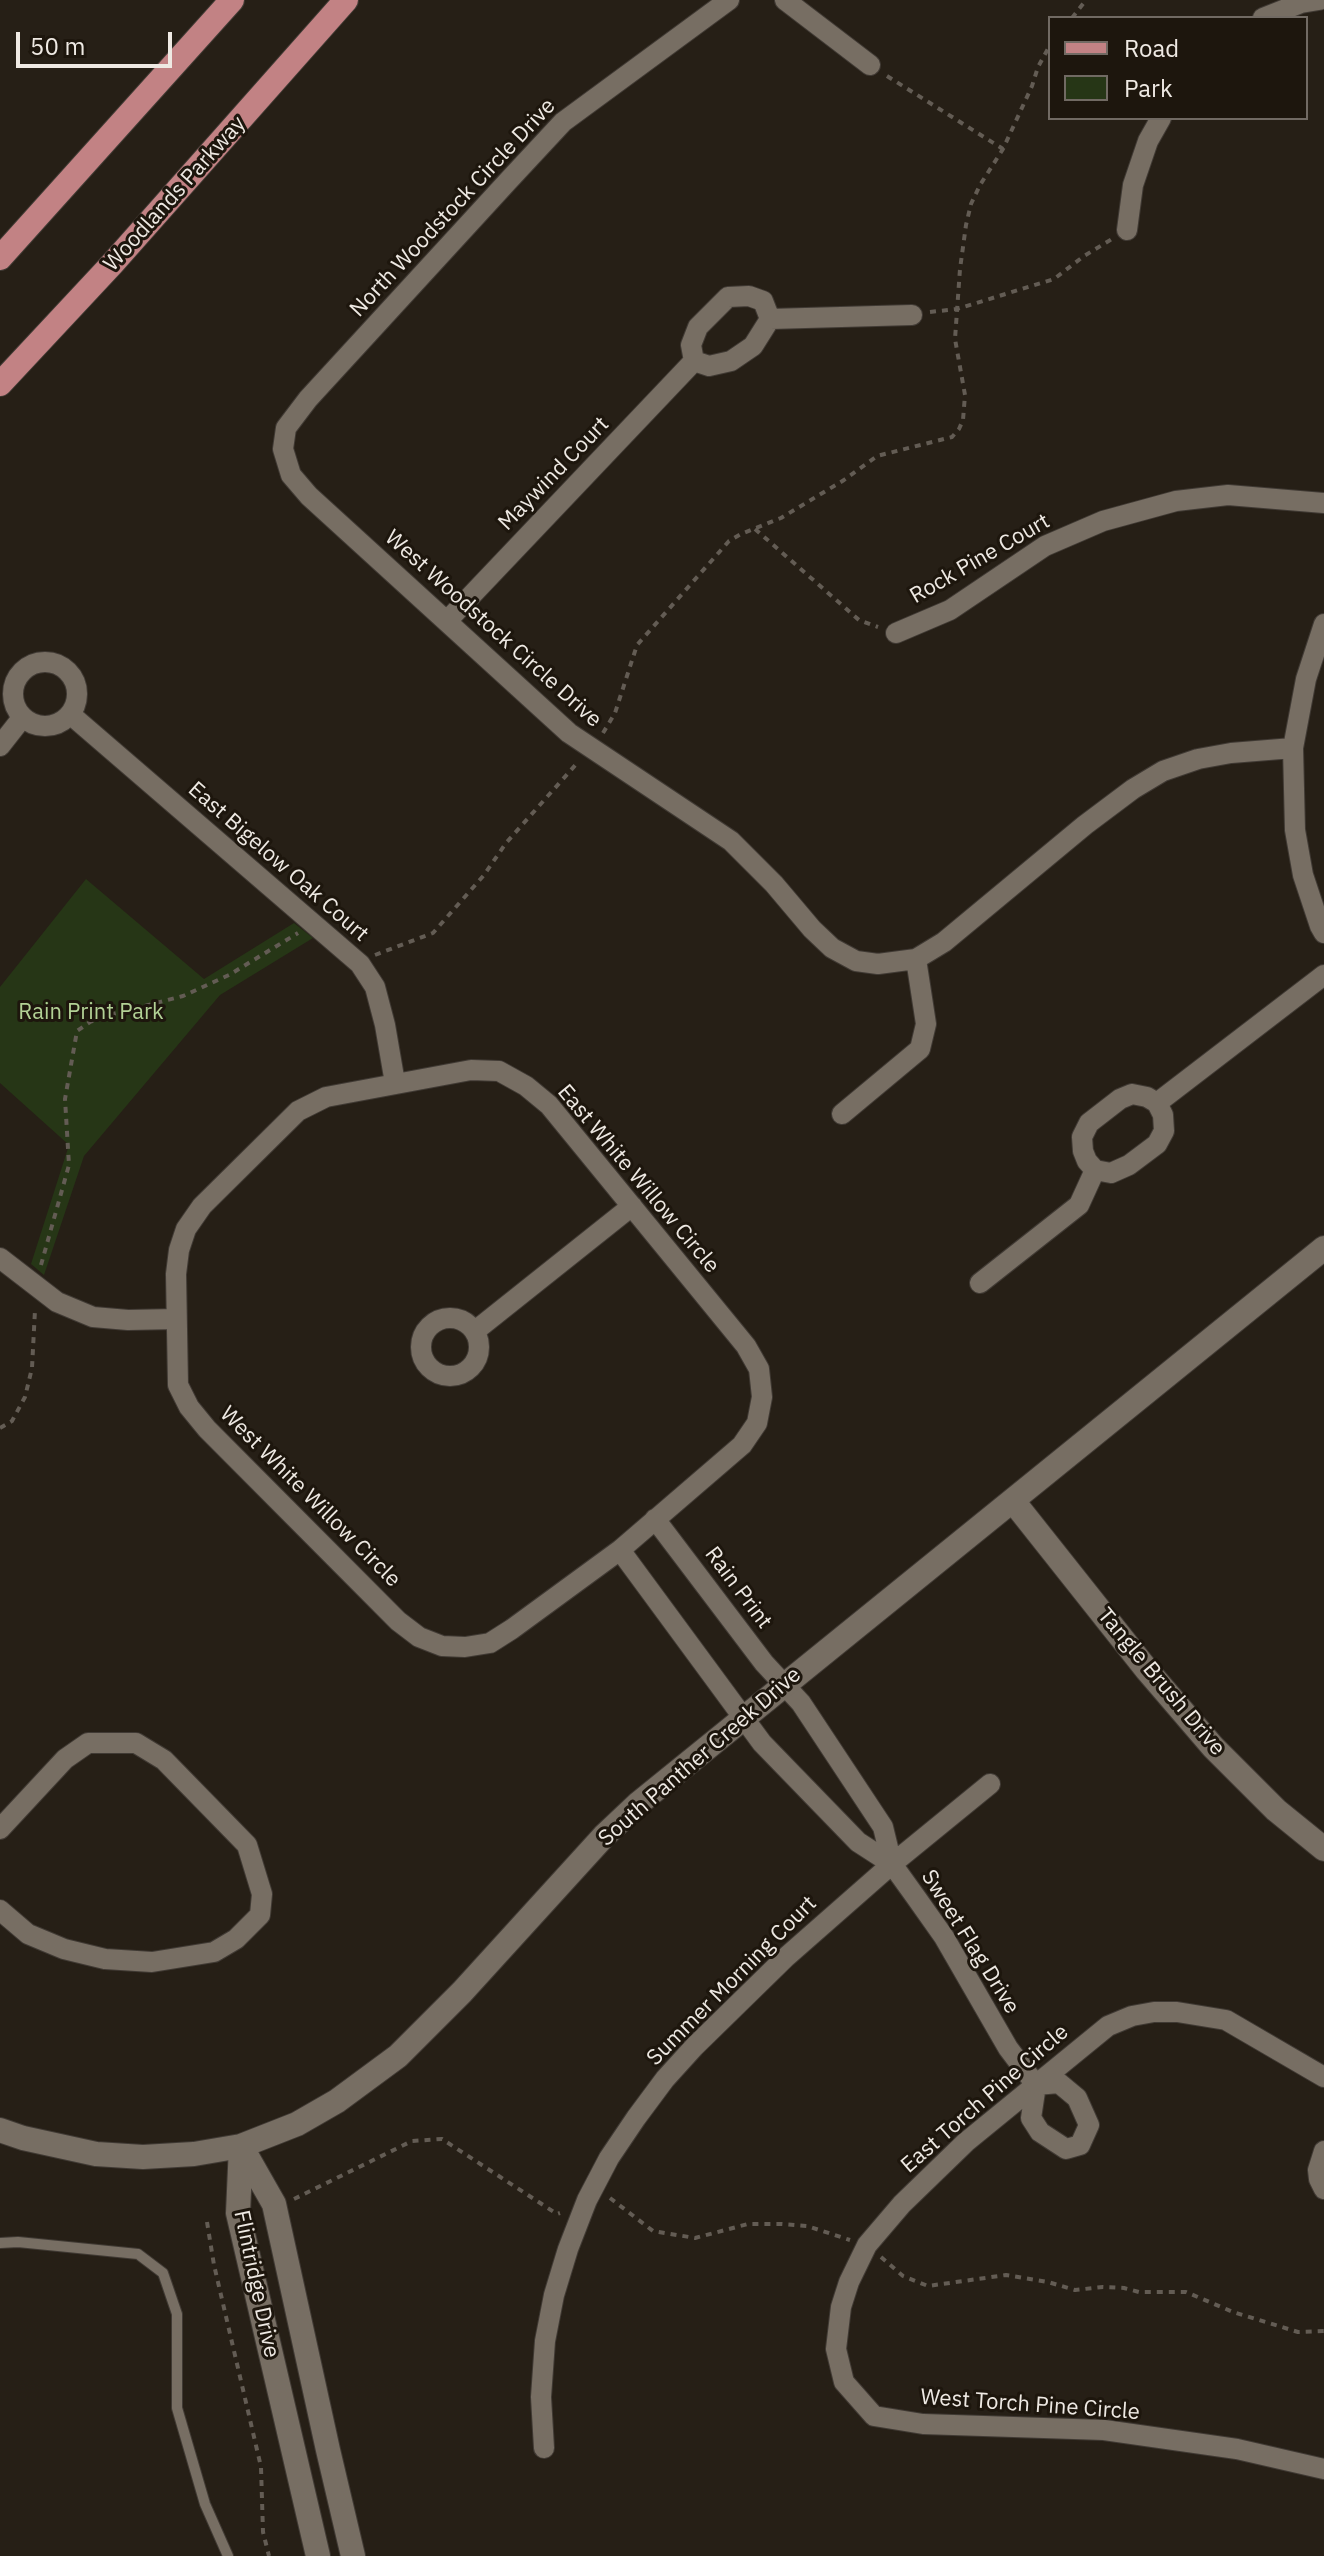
<!DOCTYPE html>
<style>
body{margin:0}
#map{position:relative;width:1324px;height:2556px;overflow:hidden;background:#261f16;font-family:"IBM Plex Sans",sans-serif}
canvas{display:block}
.legend{position:absolute;left:1048px;top:16px;width:260px;height:104px;box-sizing:border-box;background:#1d160d;border:2px solid #716a63;margin:0;padding:10px 14px;list-style:none;font-size:24px;color:#eee9e3}
.legend li{display:flex;align-items:center;gap:16px;height:40px}
.legend b{width:40px;border:2px solid #716a63}
.scale{position:absolute;left:16px;top:32px;width:156px;height:36px;box-sizing:border-box;border:4px solid #eee9e3;border-top:0;padding-left:10px;font-size:24px;line-height:28px;white-space:nowrap;color:#eee9e3;-webkit-text-stroke:6px #1d160d;paint-order:stroke}
</style>
<div id="map">
<canvas width="1324" height="2556"></canvas>
<ul class="legend">
<li><b style="height:10px;background:#c28284"></b>Road</li>
<li><b style="height:22px;background:#263616"></b>Park</li>
</ul>
<div class="scale">50 m</div>
</div>
<script>
const g = document.querySelector('canvas').getContext('2d');
g.lineJoin = 'round';
function paint(path, color) {
  g.fillStyle = color;
  g.fill(path, 'evenodd');
}
function poly(rows) {
  const path = new Path2D();
  for (const r of rows) {
    if (r.length === 3) {
      path.moveTo(r[0] + r[2], r[1]);
      path.arc(r[0], r[1], r[2], 0, 2 * Math.PI);
      continue;
    }
    path.moveTo(r[0], r[1]);
    for (let i = 2; i < r.length; i += 2) path.lineTo(r[i], r[i + 1]);
  }
  return path;
}
function strokePath(path, color, width, dash) {
  g.strokeStyle = color;
  g.lineWidth = width;
  g.lineCap = dash ? 'butt' : 'round';
  g.setLineDash(dash || []);
  g.stroke(path);
}
function label(font, color, halo, rows, align = 'center') {
  g.font = font + ' "IBM Plex Sans",sans-serif';
  g.lineWidth = 6;
  g.setLineDash([]);
  g.textBaseline = 'middle';
  g.strokeStyle = halo;
  g.fillStyle = color;
  for (const [text, x, y, turn = 0] of rows) {
    g.save();
    g.translate(x, y);
    g.rotate((+turn || 0) * Math.PI / 180);
    g.textAlign = isNaN(turn) ? turn : align;
    if (halo) g.strokeText(text, 0, 0);
    g.fillText(text, 0, 0);
    g.restore();
  }
}
paint(poly([
 [86,879,204,979,294,923,313,938,220,995,84,1156,44,1275,31,1264,69,1145,0,1083,0,987]
]), '#263616');
const lane = poly([
 [0,2243,18,2242,138,2254,163,2273,177,2314,177,2408,205,2504,228,2556]
]);
const street = poly([
 [729,0,563,122,509,180,308,399,286,428,283,449,291,475,309,496,569,733,731,841,774,884,812,929,832,948,856,961,878,964,916,959,944,942,1085,825,1133,789,1163,771,1198,759,1231,753,1293,748],
 [785,0,870,65],
 [1263,18,1301,3,1319,0],
 [1127,230,1133,185,1148,141,1161,118],
 [749,296,763,301,770,319,753,346,731,361,709,366,694,361,691,345,698,327,728,297,749,296],
 [770,319,912,315],
 [447,621,694,361],
 [1324,624,1306,679,1293,748,1295,830,1303,875,1320,926,1324,933],
 [896,633,950,610,1045,546,1103,521,1176,501,1228,495,1324,503],
 [45,694,32],
 [70,714,360,964,375,987,385,1025,395,1083],
 [0,746,22,718],
 [471,1070,499,1071,526,1086,549,1105,746,1346,759,1369,762,1397,757,1423,742,1445,620,1550,512,1629,490,1643,465,1647,442,1646,419,1637,398,1621,207,1429,189,1407,178,1385,176,1274,179,1250,186,1229,202,1206,298,1111,326,1097,471,1070],
 [1132,1094,1147,1097,1157,1103,1163,1115,1164,1131,1157,1144,1129,1165,1111,1173,1095,1170,1087,1161,1083,1151,1082,1137,1089,1123,1120,1099,1132,1094],
 [1157,1103,1324,975],
 [842,1114,920,1049,926,1024,916,959],
 [0,1258,57,1302,93,1317,128,1320,176,1319],
 [980,1283,1079,1205,1095,1170],
 [450,1347,29],
 [475,1331,632,1206],
 [655,1519,764,1663,801,1703,883,1827,892,1864],
 [620,1550,762,1743,858,1842,892,1864,915,1896,944,1937,1008,2048,1036,2085,1031,2118,1040,2132,1066,2149,1080,2145,1089,2125,1077,2098,1059,2083,1036,2085],
 [0,1829,65,1759,88,1743,136,1743,164,1760,247,1845,262,1894,260,1915,236,1939,214,1952,152,1962,105,1959,64,1949,28,1934,0,1910],
 [1324,2077,1226,2020,1177,2012,1154,2012,1132,2016,1108,2026,966,2142,902,2204,867,2245,849,2282,841,2307,836,2349,844,2382,874,2416,923,2424,1104,2430,1237,2449,1324,2469],
 [1324,2151,1318,2170,1319,2179,1324,2189],
 [544,2448,541,2397,545,2341,554,2295,568,2249,587,2200,609,2158,636,2118,665,2079,694,2047,785,1958,892,1864,990,1784]
]);
const secondary = poly([
 [1013,1501,1147,1670,1213,1747,1276,1810,1324,1849],
 [0,2130,23,2138,96,2154,143,2157,194,2154,241,2146,297,2124,337,2101,398,2056,462,1992,604,1836,639,1803,1324,1248],
 [241,2146,274,2204,328,2450,353,2556],
 [241,2146,238,2213,318,2556]
]);
const primary = poly([
 [0,258,232,0],
 [0,384,113,263,346,0]
]);
strokePath(lane, '#403a34', 12);
strokePath(street, '#403a34', 22);
strokePath(secondary, '#403a34', 26);
strokePath(primary, '#403a34', 26);
strokePath(poly([
 [1072,18,1086,0],
 [887,76,1003,149],
 [930,312,957,309,1054,279,1084,256,1112,239],
 [755,529,859,620,878,627],
 [603,733,615,713,637,645,729,541,741,534,781,518,844,480,877,456,952,437,959,429,963,420,965,395,955,339,960,269,966,225,971,204,980,185,1003,149,1032,86,1038,67,1050,45],
 [375,955,433,933,484,875,506,843,579,761],
 [41,1265,69,1165,65,1099,77,1031,90,1022,105,1016,183,996,229,975,298,933],
 [0,1428,12,1421,25,1397,32,1368,35,1310],
 [610,2198,653,2231,695,2238,748,2224,782,2224,807,2226,850,2240],
 [294,2199,412,2141,442,2139,557,2214,560,2213],
 [207,2222,214,2265,261,2467,263,2532,269,2556],
 [881,2257,903,2276,928,2286,1006,2275,1048,2282,1075,2290,1103,2287,1124,2288,1139,2292,1186,2292,1233,2312,1298,2332,1324,2331]
]), '#635c54', 4, [6, 6]);
strokePath(lane, '#776e63', 10);
strokePath(street, '#776e63', 20);
strokePath(secondary, '#776e63', 24);
strokePath(primary, '#c28284', 24);
label('22px', '#eee9e3', '#1d160d', [
 ["Woodlands Parkway",175,194,-48],
 ["North Woodstock Circle Drive",453,208,-47],
 ["Maywind Court",554,474,-46],
 ["Rock Pine Court",980,559,-30],
 ["West Woodstock Circle Drive",493,629,42],
 ["East Bigelow Oak Court",278,862,41],
 ["East White Willow Circle",638,1179,50],
 ["West White Willow Circle",310,1497,45],
 ["Rain Print",738,1588,53],
 ["Tangle Brush Drive",1161,1682,50],
 ["South Panther Creek Drive",700,1757,-41],
 ["Sweet Flag Drive",970,1942,58],
 ["Summer Morning Court",732,1981,-45],
 ["East Torch Pine Circle",985,2099,-41],
 ["Flintridge Drive",256,2284,78],
 ["West Torch Pine Circle",1030,2405,4]
]);
label('22px', '#b2d195', '#1d160d', [
 ["Rain Print Park",91,1013]
]);
</script>
